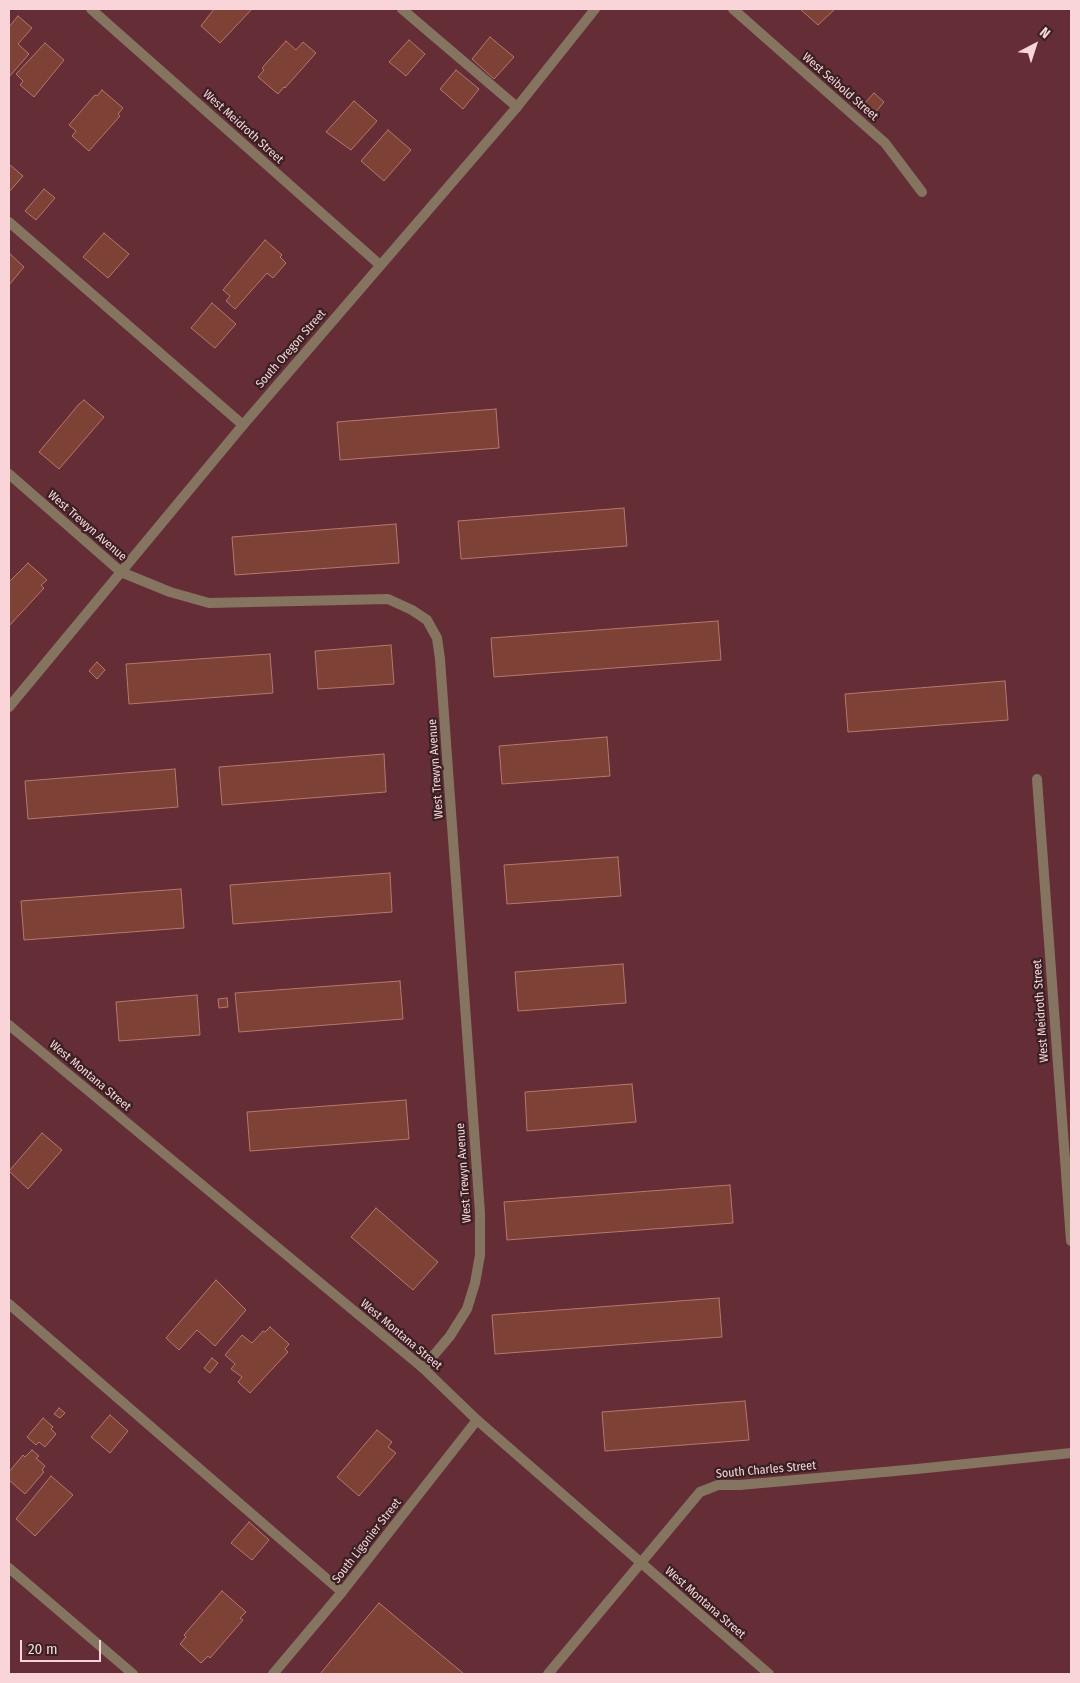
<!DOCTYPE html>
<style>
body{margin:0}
#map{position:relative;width:1080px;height:1683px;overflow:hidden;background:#652d36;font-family:"Fira Sans Condensed",sans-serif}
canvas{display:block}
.frame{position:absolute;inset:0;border:10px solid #f9d5d9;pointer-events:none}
.north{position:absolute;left:1010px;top:20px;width:50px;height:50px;-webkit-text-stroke:4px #392023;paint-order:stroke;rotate:40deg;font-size:14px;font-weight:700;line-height:20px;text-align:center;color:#f9d5d9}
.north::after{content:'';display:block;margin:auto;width:18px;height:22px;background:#f9d5d9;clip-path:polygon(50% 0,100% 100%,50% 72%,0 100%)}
.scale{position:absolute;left:20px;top:1640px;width:81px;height:22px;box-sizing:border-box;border:2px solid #f9d5d9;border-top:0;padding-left:6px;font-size:15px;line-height:18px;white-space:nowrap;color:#f9d5d9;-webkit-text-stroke:4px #392023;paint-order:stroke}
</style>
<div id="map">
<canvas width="1080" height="1683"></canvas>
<div class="frame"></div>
<div class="north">N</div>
<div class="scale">20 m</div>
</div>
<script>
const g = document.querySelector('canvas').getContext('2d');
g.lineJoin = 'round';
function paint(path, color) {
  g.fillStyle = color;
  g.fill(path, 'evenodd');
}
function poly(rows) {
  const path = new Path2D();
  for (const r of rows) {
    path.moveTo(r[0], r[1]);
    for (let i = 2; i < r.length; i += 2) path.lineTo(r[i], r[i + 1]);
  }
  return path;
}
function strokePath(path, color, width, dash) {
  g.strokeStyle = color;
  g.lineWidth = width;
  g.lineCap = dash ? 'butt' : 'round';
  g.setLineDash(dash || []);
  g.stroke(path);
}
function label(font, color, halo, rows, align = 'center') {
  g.font = font + ' "Fira Sans Condensed",sans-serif';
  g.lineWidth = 4.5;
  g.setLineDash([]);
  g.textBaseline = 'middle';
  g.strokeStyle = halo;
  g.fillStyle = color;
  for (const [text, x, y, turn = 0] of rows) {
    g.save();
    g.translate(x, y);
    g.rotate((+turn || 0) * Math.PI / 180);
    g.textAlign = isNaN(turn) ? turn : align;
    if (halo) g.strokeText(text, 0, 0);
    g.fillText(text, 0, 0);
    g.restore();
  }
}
const building = poly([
 [214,9,252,9,220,43,201,26,214,9],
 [800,9,835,9,818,25,800,9],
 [18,16,32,28,18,44,29,54,9,77,9,27,18,16],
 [490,37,514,57,494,79,472,59,490,37],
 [409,40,425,54,406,76,389,62,409,40],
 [286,41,296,50,303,42,316,53,285,88,284,87,278,94,258,77,264,70,262,68,286,41],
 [45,43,64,60,34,97,20,85,23,81,16,74,45,43],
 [456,70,479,89,463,109,440,89,456,70],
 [102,90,123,108,118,114,120,116,89,151,72,136,76,131,69,125,95,95,97,96,102,90],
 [874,93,884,102,875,113,864,104,874,93],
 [354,101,377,121,351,150,326,132,354,101],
 [388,130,411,150,384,181,361,161,388,130],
 [9,164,23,176,9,192,9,164],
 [44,189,55,198,36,220,25,211,44,189],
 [104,233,129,254,108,278,83,257,104,233],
 [265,240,282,255,280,257,286,263,273,278,267,273,235,309,226,301,230,296,223,290,265,240],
 [10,254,24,267,9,285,9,255,10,254],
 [212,303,236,324,215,348,191,328,212,303],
 [84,400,104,417,59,469,39,452,79,404,84,400],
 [496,409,499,448,340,460,337,422,496,409],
 [624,508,627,546,461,559,458,521,624,508],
 [396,524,399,563,235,575,232,537,396,524],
 [28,563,47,580,41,585,44,588,9,626,9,582,28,563],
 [718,621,721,660,494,677,491,638,718,621],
 [391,645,394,684,318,689,315,651,391,645],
 [270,654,273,693,129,704,126,664,270,654],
 [97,662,105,670,97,679,89,671,97,662],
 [1005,681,1008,720,848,732,845,694,1005,681],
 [607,737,610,776,502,784,499,746,607,737],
 [384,754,386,792,222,805,219,767,384,754],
 [175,769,178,807,28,819,25,781,175,769],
 [618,857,621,896,507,904,504,865,618,857],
 [390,873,392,912,233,924,230,885,390,873],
 [181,889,184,928,24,940,21,901,181,889],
 [623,964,626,1003,518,1011,515,972,623,964],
 [400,981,403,1019,239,1032,235,993,400,981],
 [197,995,200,1035,119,1041,116,1002,197,995],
 [227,998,228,1007,219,1008,218,999,227,998],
 [632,1084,636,1122,527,1131,525,1092,632,1084],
 [406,1100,409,1139,250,1151,247,1112,406,1100],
 [42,1133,62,1150,28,1189,9,1171,42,1133],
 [730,1185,733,1223,507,1240,504,1202,730,1185],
 [376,1208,438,1262,413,1290,351,1237,376,1208],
 [216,1280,246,1310,215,1346,197,1330,179,1350,166,1338,216,1280],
 [719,1298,722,1337,495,1354,492,1315,719,1298],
 [270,1327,289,1344,285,1349,288,1352,250,1393,238,1382,242,1377,231,1369,235,1364,225,1355,242,1335,252,1343,263,1331,265,1332,270,1327],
 [212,1358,218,1363,210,1373,204,1368,212,1358],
 [745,1401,749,1440,605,1451,602,1412,745,1401],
 [59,1408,65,1413,60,1418,54,1414,59,1408],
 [110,1415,128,1431,110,1453,91,1437,110,1415],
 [43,1418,53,1427,51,1429,56,1434,45,1447,39,1442,36,1445,27,1437,43,1418],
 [377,1430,392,1442,388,1447,396,1453,359,1496,337,1477,377,1430],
 [32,1450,39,1456,36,1458,45,1466,42,1470,44,1472,25,1494,9,1480,9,1472,23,1455,25,1457,32,1450],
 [51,1476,73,1495,35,1536,16,1519,51,1476],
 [249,1522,269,1540,252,1560,231,1543,249,1522],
 [222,1591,246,1612,240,1618,243,1620,210,1658,208,1656,201,1663,180,1644,186,1637,184,1635,222,1591],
 [379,1603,464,1674,320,1674,379,1603]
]);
paint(building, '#7d4136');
strokePath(building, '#b6786c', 1);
strokePath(poly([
 [402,9,517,107],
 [9,222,243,425],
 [9,1304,342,1592]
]), '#857460', 10);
strokePath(poly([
 [91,9,380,265],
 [733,9,885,143,922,192],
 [9,474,121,572,170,592,209,603,388,599,412,610,427,620,437,638,440,659,480,1213,480,1255,475,1283,467,1309,450,1336,423,1368],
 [9,707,243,425,517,107,595,9],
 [1037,779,1071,1241],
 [9,1568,133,1674],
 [273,1674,342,1592,477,1420],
 [548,1674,700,1492,718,1485,740,1485,917,1469,1071,1453]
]), '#857460', 10);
strokePath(poly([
 [9,1025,423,1368,477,1420,769,1674]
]), '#857460', 10);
label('12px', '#f9d5d9', '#392023', [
 ["West Seibold Street",840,87,41],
 ["West Meidroth Street",243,127,42],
 ["South Oregon Street",291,349,-49],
 ["West Trewyn Avenue",87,526,41],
 ["West Trewyn Avenue",436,769,-94],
 ["West Meidroth Street",1041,1011,-94],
 ["West Montana Street",90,1076,40],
 ["West Trewyn Avenue",464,1173,-94],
 ["West Montana Street",401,1335,40],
 ["South Charles Street",766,1470,-5],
 ["South Ligonier Street",367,1541,-52],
 ["West Montana Street",705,1603,41]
]);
</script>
